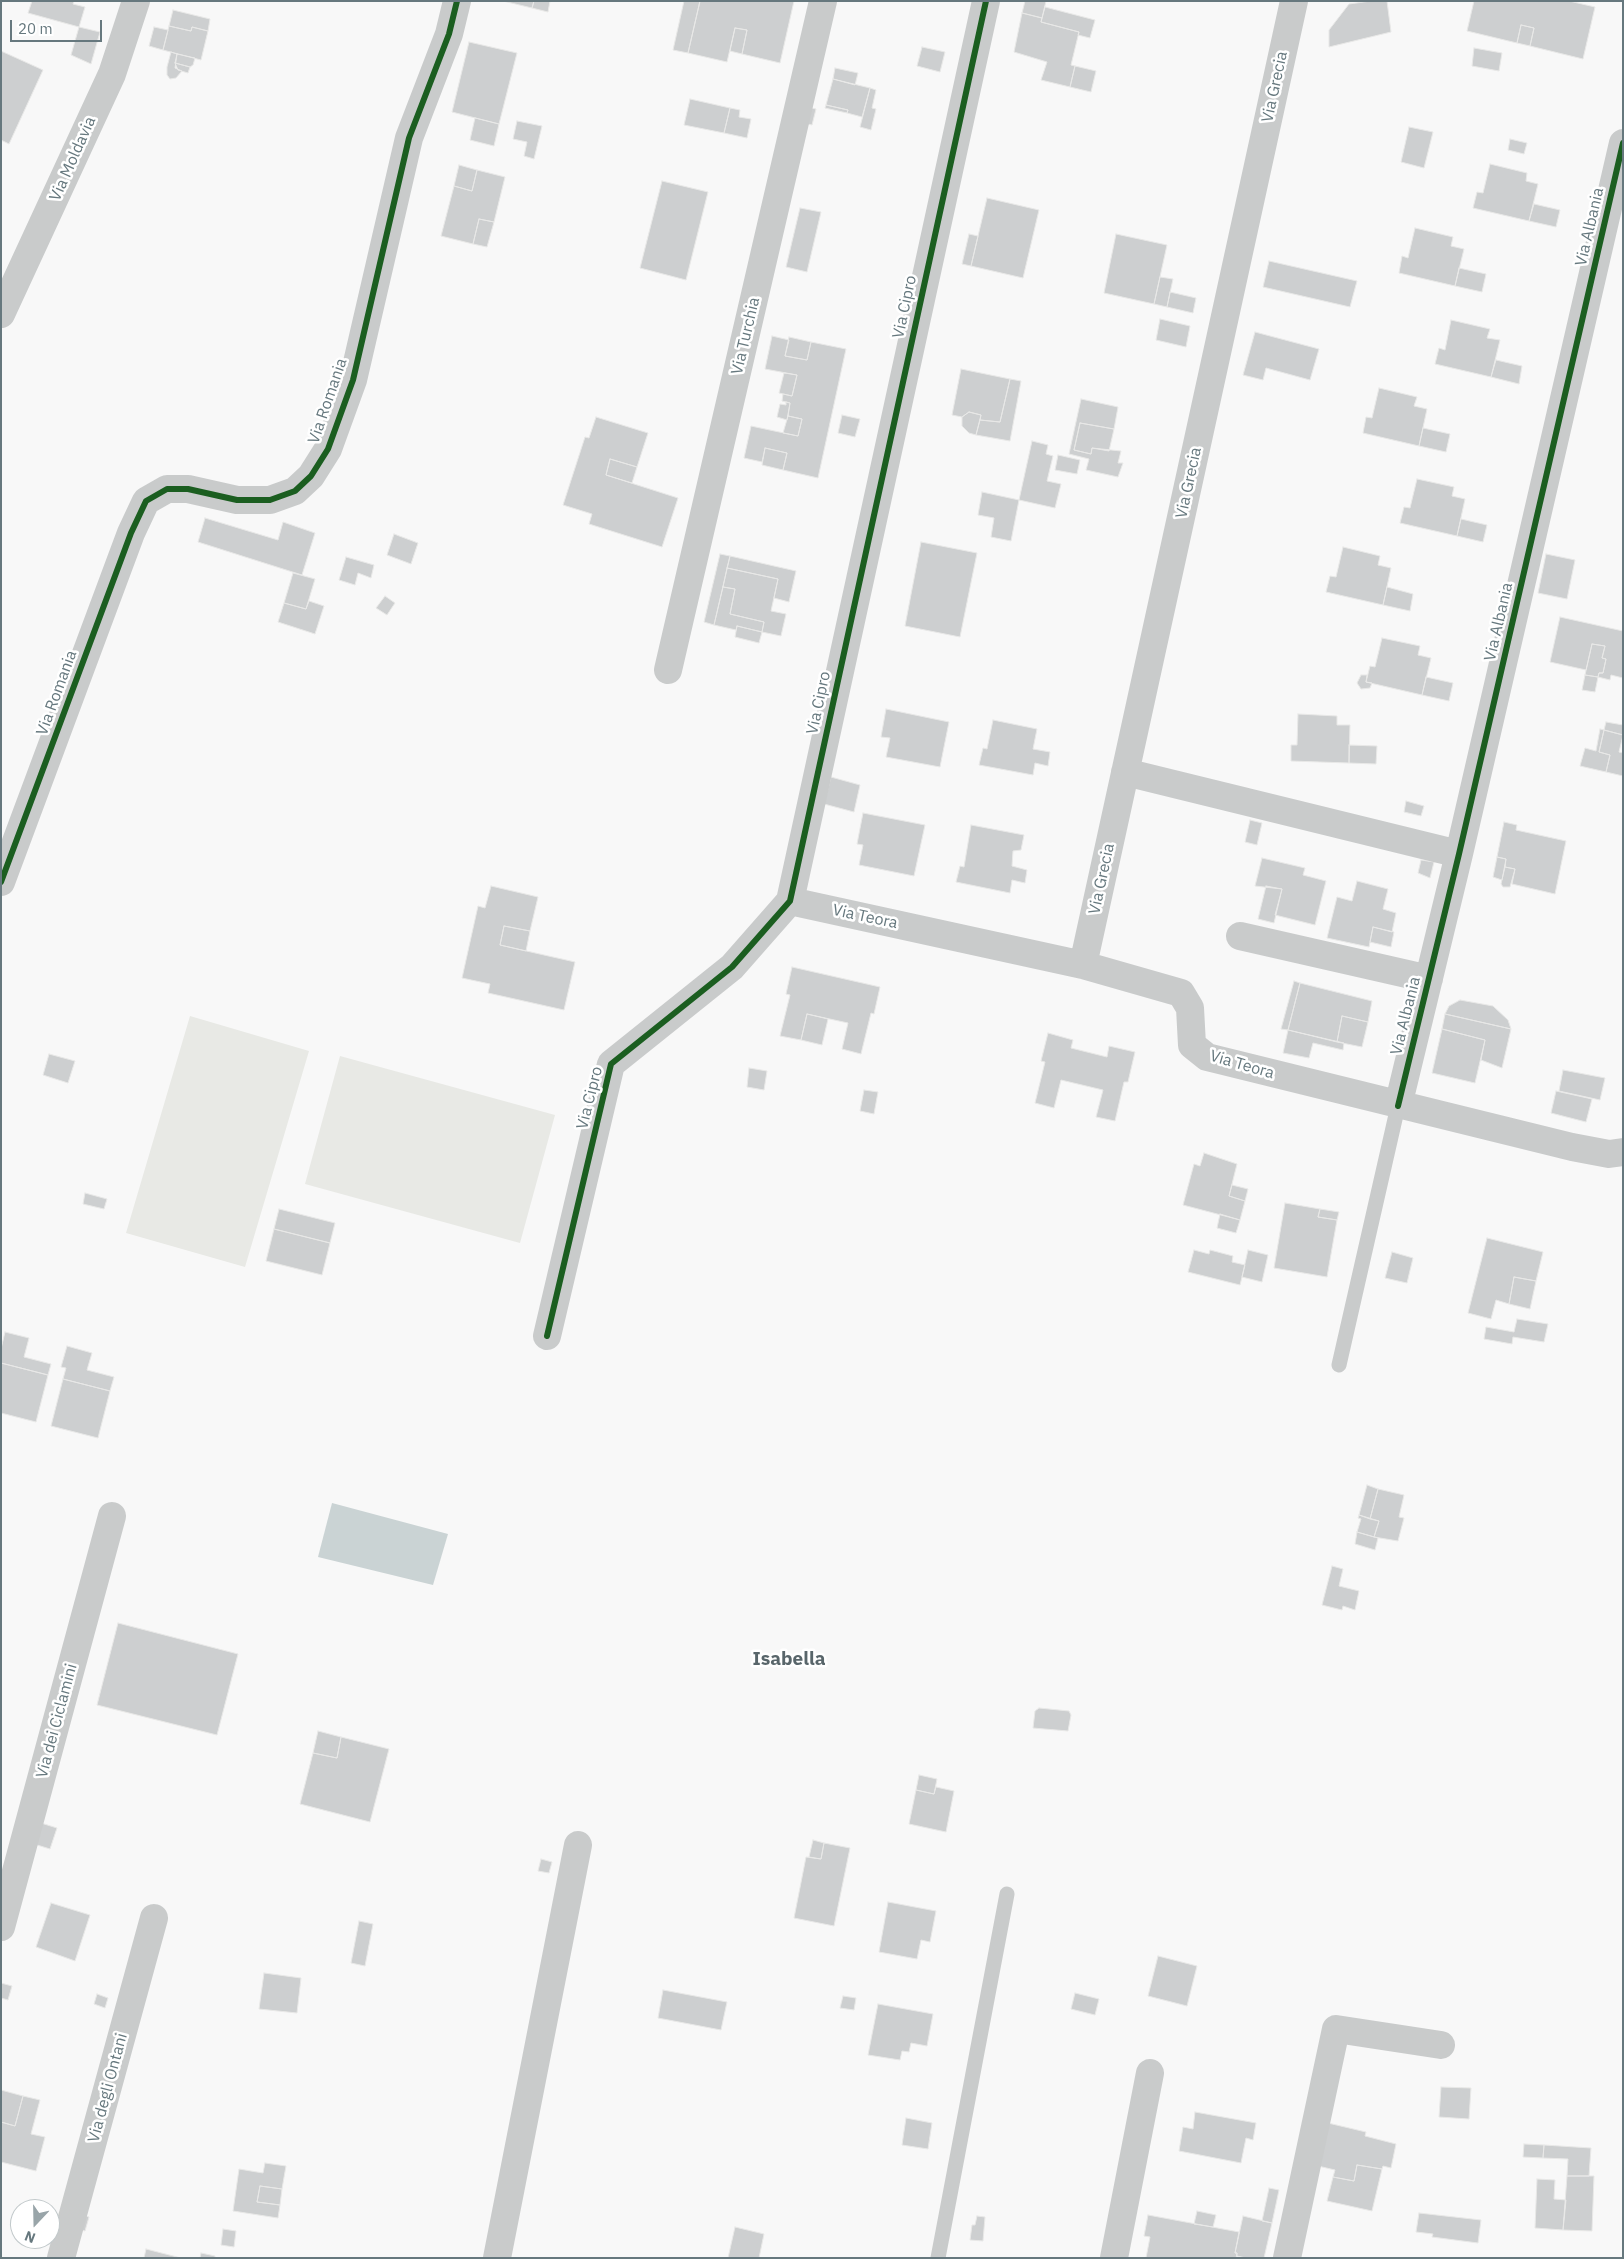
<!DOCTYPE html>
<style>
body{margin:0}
#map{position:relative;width:1624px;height:2259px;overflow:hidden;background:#f8f8f8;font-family:"IBM Plex Sans",sans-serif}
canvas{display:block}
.frame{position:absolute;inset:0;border:2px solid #66787e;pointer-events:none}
.north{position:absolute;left:10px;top:2199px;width:50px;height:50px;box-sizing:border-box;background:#fff;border:1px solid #c2c9cb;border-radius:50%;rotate:201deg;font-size:14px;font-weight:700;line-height:20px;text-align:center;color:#66787e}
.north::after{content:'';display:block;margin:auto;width:18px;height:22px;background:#99a5a9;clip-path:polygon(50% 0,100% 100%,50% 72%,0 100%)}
.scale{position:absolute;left:10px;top:20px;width:92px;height:22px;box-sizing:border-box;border:2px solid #66787e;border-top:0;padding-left:6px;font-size:15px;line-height:18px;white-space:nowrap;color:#66787e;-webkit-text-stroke:4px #fff;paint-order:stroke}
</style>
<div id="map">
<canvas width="1624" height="2259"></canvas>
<div class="frame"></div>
<div class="north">N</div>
<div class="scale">20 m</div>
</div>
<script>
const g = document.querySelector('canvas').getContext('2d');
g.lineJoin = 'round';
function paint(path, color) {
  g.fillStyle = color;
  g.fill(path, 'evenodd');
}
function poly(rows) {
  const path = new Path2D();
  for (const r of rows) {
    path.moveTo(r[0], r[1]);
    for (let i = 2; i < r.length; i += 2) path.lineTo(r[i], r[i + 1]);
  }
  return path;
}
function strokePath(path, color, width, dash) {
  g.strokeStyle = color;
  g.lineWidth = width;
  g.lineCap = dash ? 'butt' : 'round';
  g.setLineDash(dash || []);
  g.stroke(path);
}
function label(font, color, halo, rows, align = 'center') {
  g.font = font + ' "IBM Plex Sans",sans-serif';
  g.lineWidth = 5;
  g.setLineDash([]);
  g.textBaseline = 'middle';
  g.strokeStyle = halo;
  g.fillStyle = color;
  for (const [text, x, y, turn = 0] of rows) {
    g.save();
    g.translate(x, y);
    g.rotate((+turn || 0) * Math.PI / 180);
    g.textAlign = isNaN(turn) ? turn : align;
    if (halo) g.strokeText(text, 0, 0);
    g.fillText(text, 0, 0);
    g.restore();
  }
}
paint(poly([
 [190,1016,309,1051,245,1267,126,1233],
 [340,1056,555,1115,520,1243,305,1184]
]), '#e8e9e5');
paint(poly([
 [332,1503,448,1534,433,1585,318,1557]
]), '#cad3d4');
const building = poly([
 [32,1,74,1,73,4,85,7,79,27,28,13,32,1],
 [503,1,534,1,532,8,503,1],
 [534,1,550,1,548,12,532,8,534,1],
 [684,1,700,1,688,53,673,50,684,1],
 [700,1,794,1,780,63,742,54,747,30,735,28,727,62,688,53,700,1],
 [1025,1,1046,1,1042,18,1022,13,1025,1],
 [1371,1,1387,1,1391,32,1329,47,1329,30,1349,4,1371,1],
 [1474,1,1569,1,1595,7,1583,59,1530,46,1534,28,1521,25,1517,43,1467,31,1474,1],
 [1045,7,1095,20,1090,38,1078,35,1079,32,1041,22,1045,7],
 [173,10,210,19,208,31,192,27,191,31,169,26,173,10],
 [1022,13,1042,18,1041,22,1079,32,1071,65,1075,66,1070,87,1041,80,1047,62,1014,52,1022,13],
 [1521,25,1534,28,1530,46,1517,43,1521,25],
 [169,26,191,31,192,27,208,31,201,60,163,50,169,26],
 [79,27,100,32,91,64,71,55,79,27],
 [154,27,168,30,163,50,149,46,154,27],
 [735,28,747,30,742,54,730,51,735,28],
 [469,42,517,53,499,124,452,112,469,42],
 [922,47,945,52,940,72,917,66,922,47],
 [1474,48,1502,53,1499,71,1472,66,1474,48],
 [1,51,43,70,9,144,1,140,1,51],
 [171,52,177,54,175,68,182,71,176,78,170,79,167,75,167,67,171,52],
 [177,54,195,58,193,65,190,67,175,63,177,54],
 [175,63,190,67,188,73,178,70,175,63],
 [1075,66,1096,71,1091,92,1070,87,1075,66],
 [835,68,858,73,855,85,833,79,835,68],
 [833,79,870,88,862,117,847,113,848,110,826,105,833,79],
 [870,88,876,90,872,108,876,109,871,130,860,127,870,88],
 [690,99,730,108,724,133,684,125,690,99],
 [826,105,848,110,847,113,825,108,826,105],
 [803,106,816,109,812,125,799,122,803,106],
 [730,108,740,110,739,117,751,119,747,138,724,133,730,108],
 [475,118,499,124,494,146,470,140,475,118],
 [517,121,542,126,534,159,524,156,527,142,513,139,517,121],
 [1409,127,1433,132,1424,168,1401,162,1409,127],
 [1510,139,1527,143,1524,154,1508,150,1510,139],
 [1490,164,1527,173,1526,181,1538,184,1529,221,1473,208,1477,192,1483,193,1490,164],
 [459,165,477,170,472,191,454,186,459,165],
 [477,170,505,177,494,222,479,219,473,244,441,236,454,186,472,191,477,170],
 [662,181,708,192,686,280,640,268,662,181],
 [987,198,1039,210,1023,278,971,266,987,198],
 [1534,204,1560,210,1556,227,1529,221,1534,204],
 [800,208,821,212,807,272,786,267,800,208],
 [479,219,494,222,487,247,473,244,479,219],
 [1415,228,1453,237,1451,246,1464,249,1455,286,1399,273,1402,256,1408,258,1415,228],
 [969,234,978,236,971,266,962,264,969,234],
 [1116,234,1167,245,1154,304,1104,293,1116,234],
 [1269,261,1357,281,1350,307,1263,287,1269,261],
 [1459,268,1486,274,1482,292,1455,286,1459,268],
 [1160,277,1173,279,1167,307,1154,304,1160,277],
 [1170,292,1196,298,1193,313,1167,307,1170,292],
 [1160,319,1190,326,1186,347,1156,340,1160,319],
 [1451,320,1490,329,1487,338,1500,340,1491,377,1435,364,1439,348,1445,350,1451,320],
 [1255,332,1319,349,1310,380,1266,368,1263,380,1243,375,1255,332],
 [772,336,789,340,785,356,807,360,811,342,846,349,818,478,783,470,787,453,765,448,762,462,744,458,751,426,798,436,802,419,788,416,790,403,782,401,783,394,792,396,797,375,765,369,772,336],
 [789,337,811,342,807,360,785,356,789,337],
 [1496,360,1522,366,1519,384,1491,377,1496,360],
 [961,369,1010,379,1000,422,980,420,981,415,969,412,962,417,952,415,961,369],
 [784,373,797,375,792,396,779,393,784,373],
 [1010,379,1021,381,1010,441,976,435,980,420,1000,422,1010,379],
 [1379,388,1417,397,1414,406,1427,409,1419,446,1363,433,1366,417,1372,418,1379,388],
 [1081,399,1118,407,1114,429,1080,423,1074,450,1091,454,1092,448,1121,451,1118,463,1123,463,1118,477,1086,470,1089,459,1069,454,1081,399],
 [786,402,790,403,787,420,777,417,780,404,786,405,786,402],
 [969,412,981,415,976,435,969,433,962,426,962,417,969,412],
 [842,415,860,419,855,437,838,433,842,415],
 [788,416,802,419,798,436,783,433,788,416],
 [596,417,648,433,637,467,610,459,606,475,678,498,662,547,589,524,592,514,563,505,585,437,589,438,596,417],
 [1080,423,1114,429,1109,451,1092,448,1091,454,1074,450,1080,423],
 [1423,428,1450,434,1446,452,1419,446,1423,428],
 [1032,441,1048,445,1046,454,1053,456,1047,481,1061,484,1055,508,1019,500,1032,441],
 [765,448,787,453,783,470,762,465,765,448],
 [1058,455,1080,460,1077,474,1055,470,1058,455],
 [610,459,637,467,632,483,606,475,610,459],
 [1417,479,1454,487,1452,496,1465,499,1457,536,1400,523,1404,507,1410,508,1417,479],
 [982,492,1019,500,1011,541,991,537,994,518,978,515,982,492],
 [205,518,278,540,283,522,315,533,302,575,198,542,205,518],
 [1461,519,1487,525,1483,542,1457,536,1461,519],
 [394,534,418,543,411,564,387,555,394,534],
 [921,542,977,553,960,637,905,626,921,542],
 [1343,547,1380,556,1378,565,1391,568,1383,605,1326,592,1330,576,1336,577,1343,547],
 [720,554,730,556,714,625,704,622,720,554],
 [1546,554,1575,560,1567,599,1538,593,1546,554],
 [730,556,796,571,789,602,774,598,778,579,727,568,730,556],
 [346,557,374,565,371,578,358,573,355,585,339,580,346,557],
 [727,568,778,579,771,611,786,614,781,636,762,632,764,622,730,614,735,589,723,587,727,568],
 [293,573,315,579,306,609,284,603,293,573],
 [723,587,735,589,730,614,764,622,762,632,737,626,736,630,714,625,723,587],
 [1387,587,1413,594,1410,611,1383,605,1387,587],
 [385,596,395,603,387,615,376,608,385,596],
 [309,601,324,606,315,634,278,622,284,603,306,609,309,601],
 [1560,617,1623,631,1623,678,1611,675,1610,680,1598,677,1599,673,1603,673,1606,659,1602,658,1605,646,1592,644,1586,670,1550,662,1560,617],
 [737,626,762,632,759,643,735,637,737,626],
 [1382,638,1420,646,1418,655,1431,658,1422,695,1366,682,1370,666,1375,667,1382,638],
 [1592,644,1605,646,1602,658,1606,659,1603,673,1599,673,1598,677,1585,675,1592,644],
 [1361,675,1367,675,1366,682,1372,683,1370,688,1361,689,1357,683,1361,675],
 [1585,675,1598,677,1595,692,1582,690,1585,675],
 [1426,677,1453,683,1449,701,1422,695,1426,677],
 [886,709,949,722,940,767,886,757,890,738,881,737,886,709],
 [1298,714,1337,716,1337,725,1350,725,1349,763,1291,761,1291,745,1297,745,1298,714],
 [993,720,1037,729,1033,749,1050,752,1048,766,1035,763,1033,775,979,765,983,748,987,749,993,720],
 [1606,722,1623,725,1623,735,1604,730,1606,722],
 [1600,729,1604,730,1599,752,1610,755,1606,772,1580,766,1585,748,1596,751,1600,729],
 [1604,730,1623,735,1619,752,1623,753,1623,776,1606,772,1610,755,1599,752,1604,730],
 [1349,745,1377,746,1376,764,1349,763,1349,745],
 [831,777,860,785,854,812,824,804,831,777],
 [1406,801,1424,806,1421,816,1404,812,1406,801],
 [863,813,925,825,914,876,859,865,863,845,857,844,863,813],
 [1250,820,1262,823,1257,845,1245,842,1250,820],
 [1504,822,1517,825,1516,830,1566,841,1555,894,1512,884,1515,869,1505,867,1506,859,1497,857,1504,822],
 [971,825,1024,835,1021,850,1013,851,1012,866,1027,870,1025,883,1012,880,1010,893,956,882,960,866,964,867,971,825],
 [1497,857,1506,859,1502,880,1493,877,1497,857],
 [1262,858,1305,868,1303,875,1326,881,1315,925,1275,915,1282,889,1255,886,1262,858],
 [1421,860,1434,862,1430,878,1418,873,1421,860],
 [1505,867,1515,869,1510,887,1503,887,1501,884,1505,867],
 [1357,881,1388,889,1383,909,1396,913,1392,932,1373,927,1369,947,1327,938,1337,897,1352,901,1357,881],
 [491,886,538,897,530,931,504,926,500,945,575,962,564,1010,488,993,490,984,462,978,478,906,485,908,491,886],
 [1266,886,1282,889,1274,923,1258,919,1266,886],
 [504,926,530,931,526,951,500,945,504,926],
 [1373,927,1394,932,1391,947,1370,942,1373,927],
 [792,967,880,987,874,1014,871,1013,861,1054,842,1049,848,1023,807,1014,801,1040,780,1036,790,995,786,994,792,967],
 [1294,981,1300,983,1288,1030,1281,1029,1294,981],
 [1300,983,1372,1001,1368,1022,1342,1016,1337,1042,1288,1030,1300,983],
 [1460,1000,1493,1006,1508,1020,1511,1029,1445,1014,1449,1006,1460,1000],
 [807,1014,828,1019,822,1045,801,1040,807,1014],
 [1445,1014,1511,1029,1502,1068,1481,1060,1485,1040,1442,1029,1445,1014],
 [1342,1016,1368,1022,1362,1047,1337,1042,1342,1016],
 [1442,1029,1485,1040,1475,1083,1432,1073,1442,1029],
 [1288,1030,1344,1043,1343,1050,1313,1043,1309,1058,1283,1053,1288,1030],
 [1048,1033,1073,1040,1071,1048,1107,1057,1109,1046,1135,1052,1128,1082,1124,1082,1115,1121,1096,1117,1103,1090,1061,1080,1054,1108,1035,1103,1045,1062,1041,1061,1048,1033],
 [49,1054,75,1061,68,1083,43,1075,49,1054],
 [749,1068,767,1071,764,1090,747,1087,749,1068],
 [1563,1070,1605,1078,1600,1100,1559,1091,1563,1070],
 [864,1090,878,1092,874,1114,860,1111,864,1090],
 [1556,1091,1592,1099,1586,1122,1551,1113,1556,1091],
 [1204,1153,1237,1164,1229,1196,1245,1201,1240,1220,1183,1205,1194,1164,1200,1166,1204,1153],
 [1232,1185,1248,1189,1245,1201,1229,1196,1232,1185],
 [85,1193,107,1199,104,1209,83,1204,85,1193],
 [1285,1203,1320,1209,1318,1217,1337,1220,1327,1277,1274,1268,1285,1203],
 [279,1209,335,1223,330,1243,274,1229,279,1209],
 [1320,1209,1339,1212,1337,1220,1318,1217,1320,1209],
 [1220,1214,1240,1220,1236,1233,1217,1228,1220,1214],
 [274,1229,330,1243,322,1275,266,1261,274,1229],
 [1487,1238,1543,1252,1536,1281,1514,1277,1509,1304,1496,1300,1491,1319,1468,1313,1487,1238],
 [1194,1250,1209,1254,1210,1250,1233,1256,1232,1262,1245,1265,1240,1285,1188,1272,1194,1250],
 [1248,1250,1268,1255,1262,1282,1242,1277,1248,1250],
 [1392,1252,1413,1258,1407,1283,1385,1278,1392,1252],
 [1514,1277,1536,1281,1530,1309,1509,1304,1514,1277],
 [1517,1319,1548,1324,1544,1342,1513,1337,1512,1344,1484,1339,1486,1327,1514,1332,1517,1319],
 [5,1332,29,1338,24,1357,51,1364,48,1375,1,1363,1,1349,5,1332],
 [67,1346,92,1353,87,1370,114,1377,110,1391,63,1379,66,1368,61,1367,67,1346],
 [1,1363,48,1375,36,1422,1,1413,1,1363],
 [63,1379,110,1391,98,1438,51,1426,63,1379],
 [1367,1485,1378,1489,1370,1519,1359,1515,1367,1485],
 [1378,1489,1404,1495,1399,1517,1404,1518,1398,1541,1374,1537,1379,1521,1370,1519,1378,1489],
 [1359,1515,1379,1521,1374,1537,1357,1532,1361,1519,1358,1518,1359,1515],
 [1357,1532,1378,1538,1375,1550,1355,1544,1357,1532],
 [1332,1566,1343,1569,1339,1586,1359,1591,1355,1610,1343,1606,1342,1610,1322,1605,1332,1566],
 [118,1623,238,1654,217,1735,97,1705,118,1623],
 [1039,1708,1069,1711,1071,1715,1068,1731,1033,1728,1035,1711,1039,1708],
 [318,1731,341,1737,337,1758,313,1753,318,1731],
 [341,1737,389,1749,370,1822,300,1804,313,1753,337,1758,341,1737],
 [919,1775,937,1779,934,1794,916,1790,919,1775],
 [936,1787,954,1791,946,1832,909,1824,916,1790,934,1794,936,1787],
 [41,1823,57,1828,50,1849,34,1844,41,1823],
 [813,1840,824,1843,821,1859,809,1857,813,1840],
 [824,1843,850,1848,834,1926,794,1918,806,1857,821,1859,824,1843],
 [541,1859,552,1862,549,1873,538,1871,541,1859],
 [888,1902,936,1911,930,1942,921,1940,917,1959,879,1952,888,1902],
 [51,1903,90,1915,75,1961,36,1947,51,1903],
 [359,1921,373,1924,365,1966,351,1963,359,1921],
 [1158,1956,1197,1966,1187,2006,1148,1996,1158,1956],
 [264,1973,301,1978,297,2013,259,2009,264,1973],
 [1,1983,12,1986,8,2000,1,1998,1,1983],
 [663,1990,727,2002,721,2030,658,2018,663,1990],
 [1075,1993,1099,1999,1095,2015,1071,2009,1075,1993],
 [97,1994,108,1998,105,2008,94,2004,97,1994],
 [843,1996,856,1998,854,2010,840,2008,843,1996],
 [878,2004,933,2014,927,2046,911,2043,909,2052,902,2051,900,2060,868,2055,878,2004],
 [1441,2087,1471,2088,1469,2119,1439,2117,1441,2087],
 [1,2090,23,2096,15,2126,1,2122,1,2090],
 [23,2096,40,2100,31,2134,45,2137,36,2171,1,2162,1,2122,15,2126,23,2096],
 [1195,2112,1256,2123,1253,2140,1246,2138,1241,2163,1179,2151,1183,2127,1193,2129,1195,2112],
 [906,2118,932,2123,928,2149,902,2145,906,2118],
 [1328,2123,1366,2132,1365,2136,1396,2144,1391,2168,1383,2166,1382,2169,1357,2165,1354,2181,1333,2177,1335,2170,1318,2166,1328,2123],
 [1524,2144,1544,2145,1543,2158,1523,2157,1524,2144],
 [1544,2145,1591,2148,1589,2176,1567,2176,1568,2159,1543,2158,1544,2145],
 [265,2163,286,2166,282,2189,260,2186,257,2202,280,2205,278,2218,233,2211,239,2169,263,2173,265,2163],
 [1357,2165,1382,2169,1372,2211,1327,2201,1333,2177,1354,2181,1357,2165],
 [1567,2176,1594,2176,1592,2231,1563,2230,1567,2176],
 [1537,2179,1555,2180,1554,2199,1566,2200,1563,2230,1535,2228,1537,2179],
 [260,2186,282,2189,280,2205,257,2202,260,2186],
 [1269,2188,1279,2190,1272,2223,1262,2221,1269,2188],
 [1197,2211,1216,2215,1213,2227,1194,2224,1197,2211],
 [76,2213,89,2217,85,2231,72,2228,76,2213],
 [1419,2213,1481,2220,1478,2243,1432,2237,1433,2234,1416,2232,1419,2213],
 [1148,2215,1239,2232,1235,2253,1237,2253,1236,2258,1146,2258,1150,2237,1144,2236,1148,2215],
 [977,2216,985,2217,983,2241,970,2240,972,2225,975,2225,977,2216],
 [1243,2216,1272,2223,1264,2258,1246,2258,1237,2256,1237,2253,1235,2253,1243,2216],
 [735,2227,764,2234,759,2258,728,2258,735,2227],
 [223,2229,236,2231,234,2247,221,2245,223,2229],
 [146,2249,181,2258,144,2258,146,2249],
 [201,2253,215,2256,215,2258,200,2258,201,2253]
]);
paint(building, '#cdcfd0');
strokePath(building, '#e8e8e7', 1);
strokePath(poly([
 [1339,1365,1398,1106],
 [938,2258,1007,1894]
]), '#c9cbcb', 15);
strokePath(poly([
 [1,314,112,74,136,1],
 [668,670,823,1],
 [1125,772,1459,854],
 [1,882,131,533,146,501,167,489,188,489,237,500,270,500,295,491,311,476,328,449,353,380,409,138,449,34,457,1],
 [790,901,1083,965,1181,993,1190,1008,1192,1045,1207,1057,1572,1147,1609,1154,1623,1152],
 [1240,936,1429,979],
 [1083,965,1294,1],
 [1398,1106,1459,854,1623,143],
 [547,1336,611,1064,732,967,790,901,986,1],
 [1,1927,112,1516],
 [61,2258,154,1918],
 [497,2258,578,1845],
 [1114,2258,1150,2073],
 [1287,2258,1336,2029,1441,2045]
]), '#c9cbcb', 28);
strokePath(poly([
 [1,882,131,533,146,501,167,489,188,489,237,500,270,500,295,491,311,476,328,449,353,380,409,138,449,34,457,1],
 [1398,1106,1459,854,1623,143],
 [547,1336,611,1064,732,967,790,901,986,1]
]), '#1b5e20', 6);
label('16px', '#66787e', '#fff', [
 ["Via Grecia",1275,87,-78],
 ["Via Moldavia",73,159,-66],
 ["Via Albania",1590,227,-77],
 ["Via Cipro",905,307,-78],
 ["Via Turchia",746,336,-77],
 ["Via Romania",328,401,-71],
 ["Via Grecia",1189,483,-78],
 ["Via Albania",1499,622,-77],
 ["Via Romania",57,693,-70],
 ["Via Cipro",819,703,-78],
 ["Via Grecia",1102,879,-78],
 ["Via Teora",865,917,12],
 ["Via Albania",1406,1016,-76],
 ["Via Teora",1242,1065,16],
 ["Via Cipro",590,1098,-76],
 ["Via dei Ciclamini",57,1721,-75],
 ["Via degli Ontani",108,2088,-75]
]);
label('bold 19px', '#58656a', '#fff', [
 ["Isabella",789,1660]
]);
</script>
